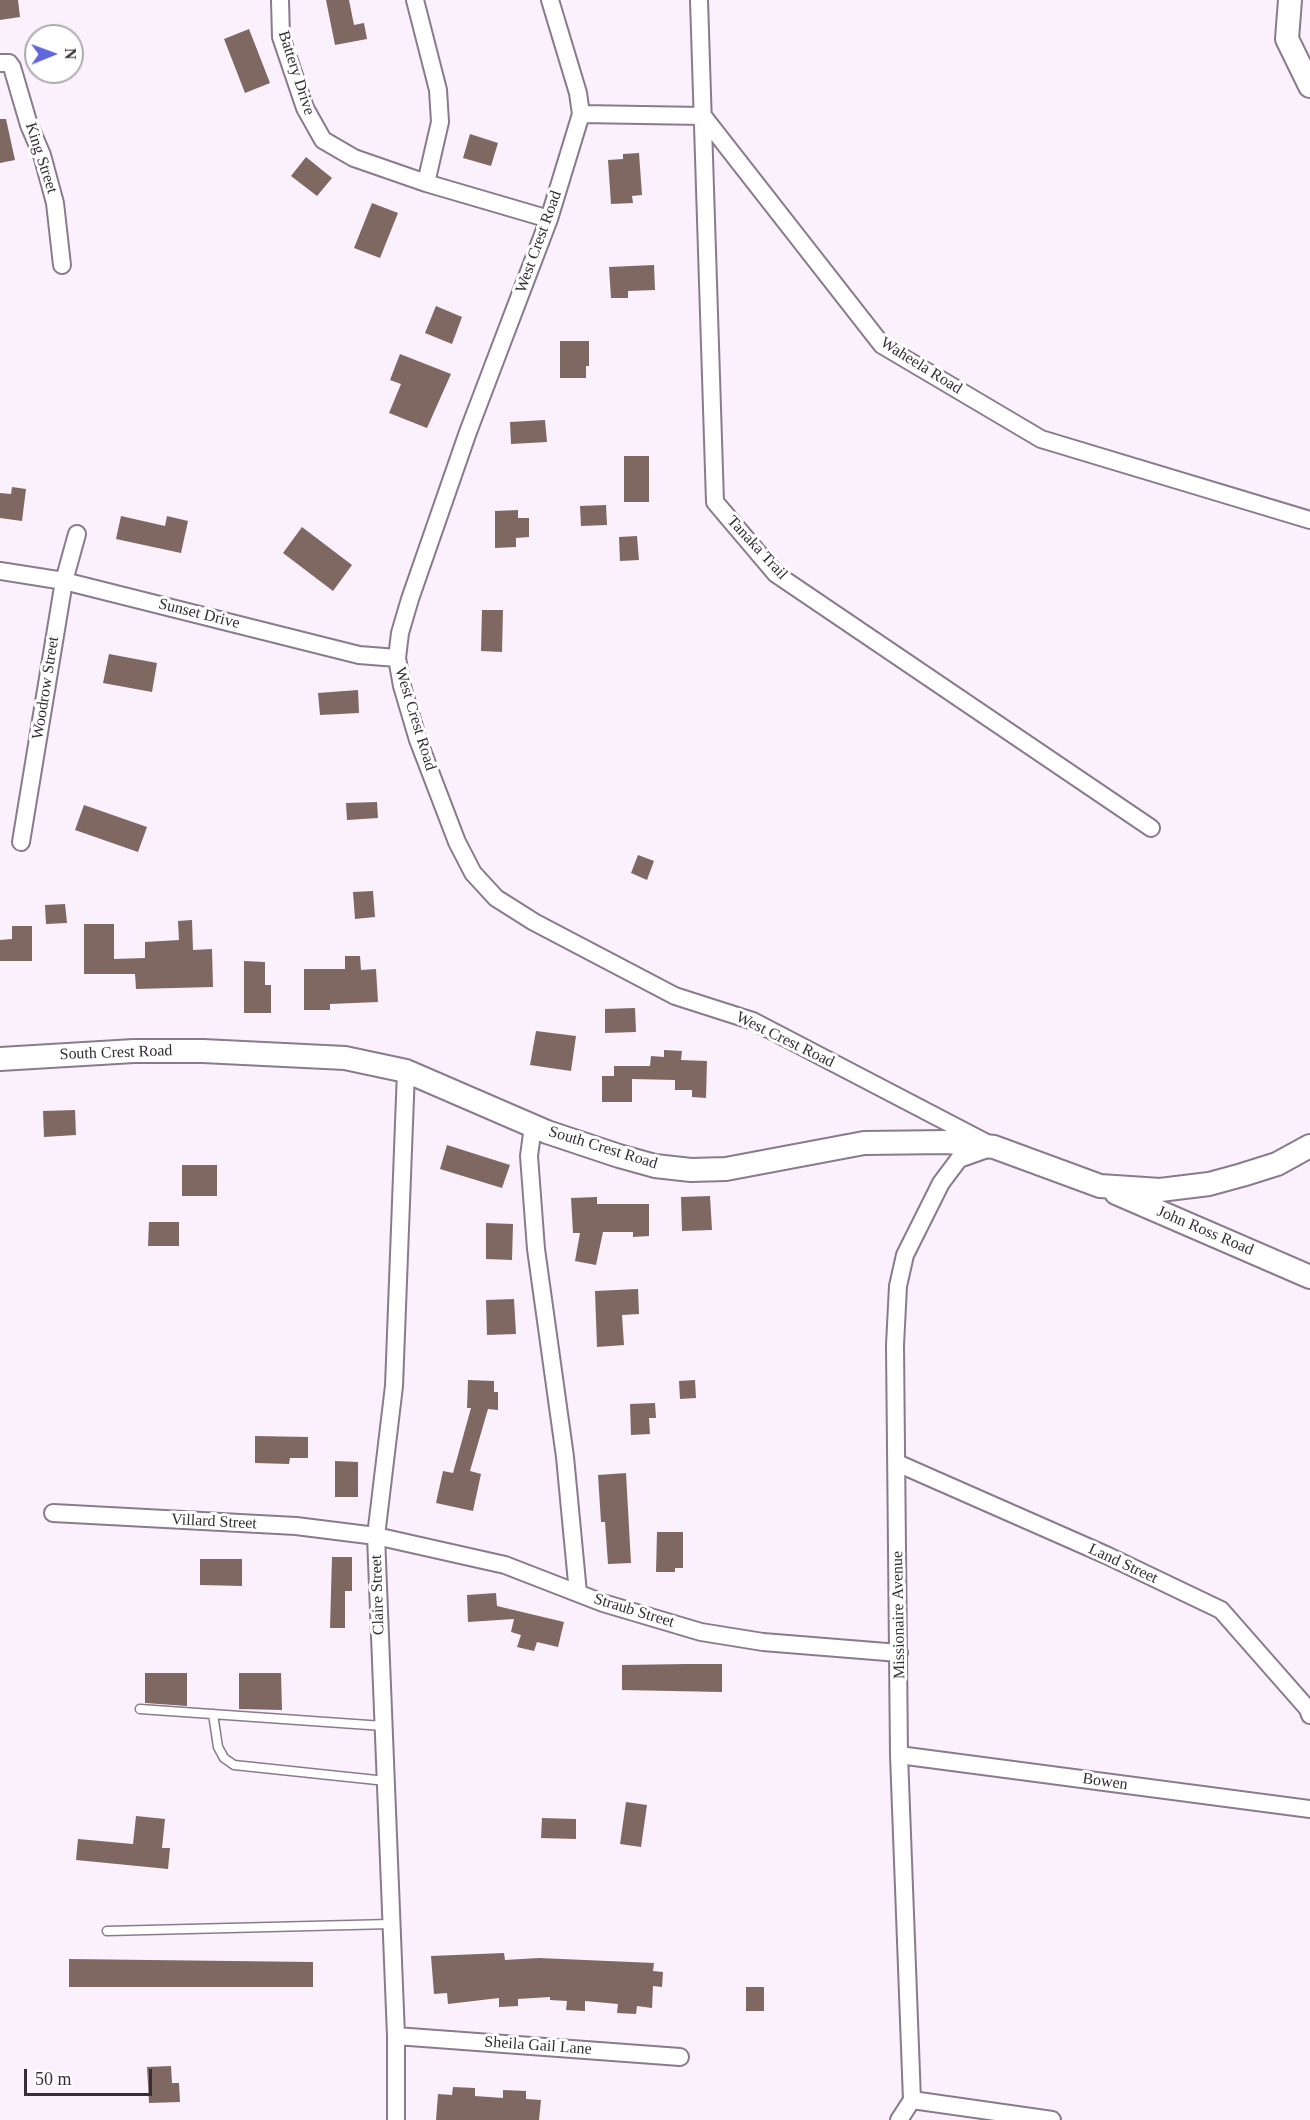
<!DOCTYPE html>
<style>
body{margin:0}
#map{position:relative;width:1310px;height:2120px;overflow:hidden;background:#faf1fc;font-family:"Times New Roman",serif}
canvas{display:block}
.north{position:absolute;left:24px;top:24px;width:60px;height:60px;box-sizing:border-box;background:#fff;border:2px solid #aeabae;border-radius:50%;rotate:89deg;font-size:16px;font-weight:700;line-height:24px;text-align:center;color:#342e35}
.north::after{content:'';display:block;margin:auto;width:21px;height:27px;background:#6066de;clip-path:polygon(50% 0,100% 100%,50% 72%,0 100%)}
.scale{position:absolute;left:24px;top:2069px;width:128px;height:27px;box-sizing:border-box;border:3px solid #342e35;border-top:0;padding-left:8px;font-size:18px;line-height:21px;white-space:nowrap;color:#342e35;-webkit-text-stroke:4px #fff;paint-order:stroke}
</style>
<div id="map">
<canvas width="1310" height="2120"></canvas>
<div class="north">N</div>
<div class="scale">50 m</div>
</div>
<script>
const g = document.querySelector('canvas').getContext('2d');
g.lineJoin = 'round';
function paint(path, color) {
  g.fillStyle = color;
  g.fill(path, 'evenodd');
}
function poly(rows) {
  const path = new Path2D();
  for (const r of rows) {
    path.moveTo(r[0], r[1]);
    for (let i = 2; i < r.length; i += 2) path.lineTo(r[i], r[i + 1]);
  }
  return path;
}
function strokePath(path, color, width, dash) {
  g.strokeStyle = color;
  g.lineWidth = width;
  g.lineCap = dash ? 'butt' : 'round';
  g.setLineDash(dash || []);
  g.stroke(path);
}
function label(font, color, halo, rows, align = 'center') {
  g.font = font + ' "Times New Roman",serif';
  g.lineWidth = 6;
  g.setLineDash([]);
  g.textBaseline = 'middle';
  g.strokeStyle = halo;
  g.fillStyle = color;
  for (const [text, x, y, turn = 0] of rows) {
    g.save();
    g.translate(x, y);
    g.rotate((+turn || 0) * Math.PI / 180);
    g.textAlign = isNaN(turn) ? turn : align;
    if (halo) g.strokeText(text, 0, 0);
    g.fillText(text, 0, 0);
    g.restore();
  }
}
paint(poly([
 [0,0,18,0,20,17,0,20],
 [326,0,349,0,354,25,364,23,367,39,335,45],
 [249,29,270,83,245,93,224,39],
 [0,119,6,119,15,160,0,163],
 [470,134,498,143,491,166,463,158],
 [639,153,642,195,632,196,633,203,611,204,608,160,623,159,623,154],
 [306,157,332,178,317,196,291,176],
 [372,203,398,213,380,258,354,248],
 [654,265,655,290,628,291,628,298,611,298,609,267],
 [436,306,462,317,452,344,425,333],
 [560,341,589,341,589,366,586,366,586,378,560,378],
 [400,354,451,374,427,428,389,413,401,384,390,380],
 [545,420,547,442,511,444,510,422],
 [624,456,649,456,649,502,624,502],
 [12,487,26,489,22,521,0,518,0,493,11,494],
 [606,505,607,525,581,526,580,506],
 [518,510,518,518,529,518,529,537,516,538,516,547,495,548,495,511],
 [121,516,165,526,167,516,188,521,181,553,116,539],
 [302,527,352,565,333,591,283,553],
 [637,536,639,560,620,561,619,537],
 [482,610,503,610,502,652,481,651],
 [109,654,157,663,152,692,103,683],
 [358,690,359,713,320,715,318,693],
 [377,802,378,818,347,820,346,803],
 [84,805,147,827,138,852,75,830],
 [638,855,654,861,647,880,631,873],
 [373,891,375,917,355,919,353,892],
 [65,904,67,923,46,924,45,905],
 [192,920,193,950,212,949,213,987,136,989,135,974,84,974,84,924,114,924,114,959,145,958,145,942,179,940,178,921],
 [12,926,32,926,32,961,0,961,0,940,12,939],
 [345,956,360,956,361,970,376,969,378,1002,330,1004,330,1010,304,1010,304,969,345,969],
 [244,961,265,962,265,985,271,985,271,1013,244,1013],
 [635,1008,636,1032,605,1033,605,1009],
 [536,1031,576,1036,571,1071,530,1065],
 [664,1050,682,1051,681,1060,707,1061,706,1098,692,1097,692,1090,675,1090,675,1080,632,1079,632,1102,602,1102,602,1076,614,1076,614,1066,650,1066,651,1056,664,1057],
 [75,1110,76,1135,44,1137,43,1111],
 [447,1145,510,1165,502,1188,440,1169],
 [182,1165,217,1165,217,1196,182,1196],
 [710,1196,712,1230,682,1231,681,1197],
 [597,1197,597,1204,649,1204,649,1236,633,1237,633,1232,603,1232,596,1265,575,1261,580,1233,573,1233,571,1198],
 [149,1222,179,1222,179,1246,148,1246],
 [486,1223,513,1224,512,1260,486,1259],
 [638,1289,639,1314,622,1315,624,1345,597,1347,595,1291],
 [514,1299,516,1334,487,1335,486,1300],
 [468,1380,494,1381,494,1392,498,1392,498,1410,488,1409,470,1471,481,1474,473,1511,436,1503,443,1471,453,1473,471,1408,467,1408],
 [695,1380,696,1398,680,1399,679,1381],
 [655,1403,656,1418,649,1418,650,1434,631,1435,630,1404],
 [255,1436,308,1437,308,1458,290,1458,289,1464,255,1463],
 [335,1461,358,1462,358,1497,335,1497],
 [626,1473,631,1563,608,1564,605,1522,601,1522,598,1475],
 [657,1532,683,1532,683,1568,675,1568,675,1572,656,1572],
 [332,1557,352,1557,352,1591,345,1591,345,1628,330,1628],
 [200,1559,242,1559,242,1586,200,1585],
 [496,1593,497,1606,564,1622,558,1647,537,1642,534,1651,517,1647,521,1635,511,1632,514,1619,468,1622,467,1595],
 [687,1664,722,1664,722,1692,622,1690,622,1665],
 [145,1673,187,1673,187,1706,145,1703],
 [239,1673,281,1673,282,1710,239,1709],
 [626,1802,647,1805,641,1847,620,1844],
 [136,1816,165,1819,162,1848,170,1848,168,1869,76,1860,78,1839,133,1844],
 [542,1818,576,1819,576,1839,541,1838],
 [504,1953,505,1960,539,1958,654,1963,653,1971,663,1972,662,1987,653,1986,652,2008,637,2006,636,2014,617,2013,618,2004,585,2001,585,2011,566,2010,567,2001,550,2000,550,1997,518,1999,518,2006,499,2007,499,1998,448,2004,447,1993,434,1994,431,1956],
 [69,1959,313,1962,313,1987,69,1987],
 [746,1987,764,1987,764,2011,746,2011],
 [171,2066,172,2083,179,2083,180,2102,149,2103,147,2067],
 [453,2087,475,2088,475,2096,503,2098,503,2090,526,2091,526,2099,541,2100,539,2120,436,2120,438,2094,452,2095]
]), '#7f6862');
const lane = poly([
 [140,1709,383,1726],
 [213,1714,218,1747,224,1758,234,1765,386,1781],
 [107,1931,391,1924]
]);
const street = poly([
 [280,0,281,37,305,108,323,140,354,158,426,183,440,122,438,90,415,0],
 [550,0,578,93,581,114,549,219,468,432,410,599,400,633,397,658,402,686,418,740,457,842,473,873,496,898,534,922,675,996,753,1021,985,1142],
 [699,0,715,502,776,574,1151,828],
 [0,63,9,63,12,67,29,125,42,155,55,203,62,265],
 [581,114,703,116],
 [703,116,882,345,1041,439,1310,520],
 [426,183,549,219],
 [0,571,64,581,359,655,397,658],
 [21,842,64,581,77,534],
 [533,1126,529,1156,536,1249,565,1457,578,1593],
 [897,1463,1106,1555,1221,1610,1308,1709,1310,1715],
 [53,1513,296,1526,376,1536,505,1565,603,1603,701,1632,763,1642,899,1653],
 [899,1755,1310,1809],
 [396,2036,680,2057],
 [912,2100,1052,2120],
 [396,2120,396,2036,376,1536,394,1386,406,1071],
 [899,2120,912,2100,899,1755,895,1345,898,1286,905,1255,941,1183,959,1159,990,1148]
]);
const secondary = poly([
 [1290,0,1287,39,1310,86],
 [0,1059,134,1051,203,1051,345,1058,406,1071,547,1132,619,1156,655,1166,691,1170,726,1169,864,1143,948,1142,994,1147,1100,1186,1160,1190,1209,1184,1242,1175,1277,1164,1310,1146],
 [1116,1193,1310,1277]
]);
strokePath(lane, '#897b8d', 11);
strokePath(street, '#897b8d', 20);
strokePath(secondary, '#897b8d', 26);
strokePath(lane, '#fff', 8);
strokePath(street, '#fff', 16);
strokePath(secondary, '#fff', 22);
label('16px', '#342e35', '#fff', [
 ["Battery Drive",296,73,72],
 ["King Street",41,158,72],
 ["West Crest Road",539,242,-70],
 ["Waheela Road",921,366,32],
 ["Tanaka Trail",757,548,47],
 ["Sunset Drive",199,614,14],
 ["Woodrow Street",46,688,-81],
 ["West Crest Road",415,719,73],
 ["West Crest Road",785,1040,26],
 ["South Crest Road",116,1053,-2],
 ["South Crest Road",603,1148,17],
 ["John Ross Road",1205,1231,23],
 ["Villard Street",214,1522,3],
 ["Land Street",1123,1564,25],
 ["Claire Street",378,1595,-92],
 ["Straub Street",634,1611,17],
 ["Missionaire Avenue",899,1615,-91],
 ["Bowen",1105,1782,8],
 ["Sheila Gail Lane",538,2046,4]
]);
</script>
